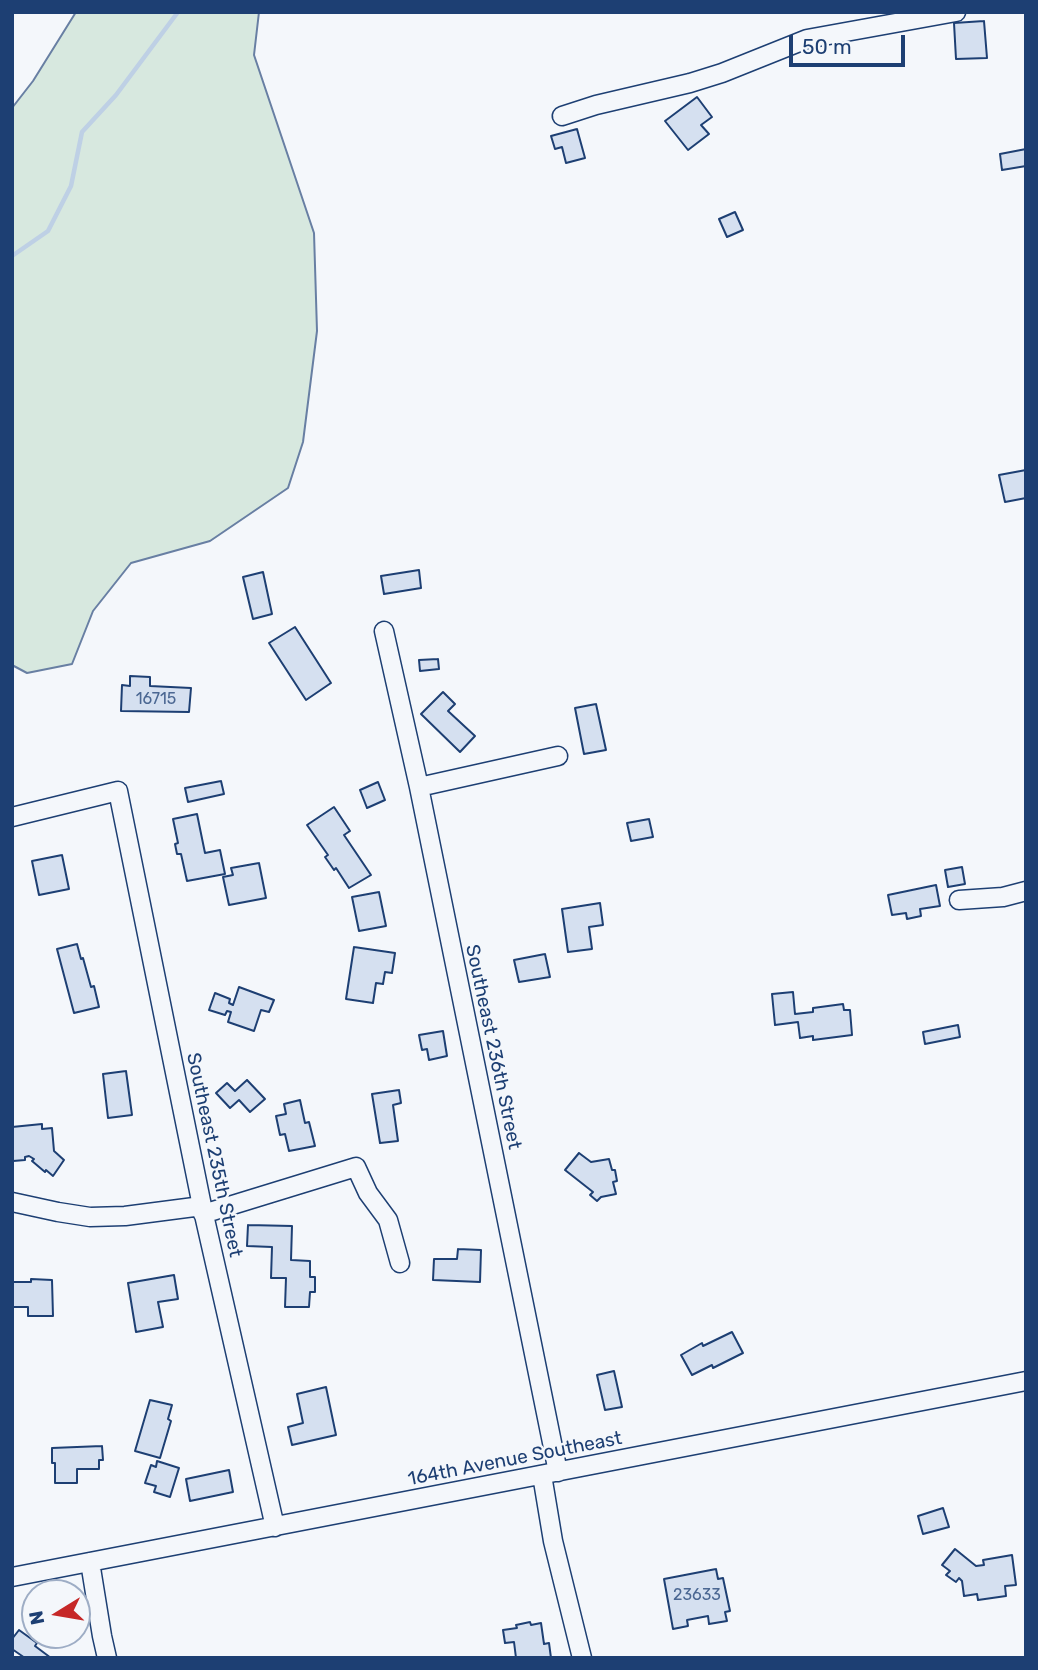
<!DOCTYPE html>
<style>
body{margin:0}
#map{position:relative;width:1038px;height:1670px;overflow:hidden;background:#f4f7fb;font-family:Rubik,sans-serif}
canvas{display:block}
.frame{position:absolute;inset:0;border:14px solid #1d3f73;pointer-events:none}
.north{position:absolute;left:21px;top:1579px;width:70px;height:70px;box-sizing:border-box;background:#f4f7fb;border:2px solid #9eadc5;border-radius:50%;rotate:259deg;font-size:19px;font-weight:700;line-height:28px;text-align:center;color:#1d3f73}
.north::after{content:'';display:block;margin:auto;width:24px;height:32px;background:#c62828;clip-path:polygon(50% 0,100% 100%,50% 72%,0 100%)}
.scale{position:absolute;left:789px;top:35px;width:116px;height:32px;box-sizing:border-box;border:4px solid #1d3f73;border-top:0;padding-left:9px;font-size:21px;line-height:24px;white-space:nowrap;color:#1d3f73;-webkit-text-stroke:5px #f4f7fb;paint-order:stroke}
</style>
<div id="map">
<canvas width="1038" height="1670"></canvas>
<div class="frame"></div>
<div class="north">N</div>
<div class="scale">50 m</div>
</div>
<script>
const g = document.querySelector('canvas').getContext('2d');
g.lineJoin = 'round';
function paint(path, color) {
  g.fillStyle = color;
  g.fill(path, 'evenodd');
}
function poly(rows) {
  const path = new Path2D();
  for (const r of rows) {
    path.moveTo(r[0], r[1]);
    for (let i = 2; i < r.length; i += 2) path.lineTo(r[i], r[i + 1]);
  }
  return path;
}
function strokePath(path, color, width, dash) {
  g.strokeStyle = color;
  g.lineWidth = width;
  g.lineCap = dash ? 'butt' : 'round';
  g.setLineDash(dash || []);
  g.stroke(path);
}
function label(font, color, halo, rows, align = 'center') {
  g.font = font + ' Rubik,sans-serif';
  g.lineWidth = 5;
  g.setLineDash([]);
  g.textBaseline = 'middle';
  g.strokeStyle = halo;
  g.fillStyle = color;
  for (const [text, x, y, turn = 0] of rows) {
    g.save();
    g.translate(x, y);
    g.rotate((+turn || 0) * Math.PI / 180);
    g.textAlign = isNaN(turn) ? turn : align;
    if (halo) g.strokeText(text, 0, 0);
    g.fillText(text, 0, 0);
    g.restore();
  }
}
const green = poly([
 [76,12,259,12,254,55,314,233,317,331,303,442,288,488,210,541,131,563,93,611,72,664,27,673,12,665,12,108,33,81,76,12]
]);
paint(green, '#d7e8df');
strokePath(green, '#687fa3', 2);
strokePath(poly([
 [12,256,48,231,71,186,82,132,116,95,178,12]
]), '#bed0e5', 4.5);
const building = poly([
 [984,21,987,58,956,59,954,23,984,21],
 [697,97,712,117,701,125,709,134,688,150,665,121,697,97],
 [577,129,585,158,566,163,562,147,555,149,551,136,577,129],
 [1026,149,1026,166,1002,170,1000,154,1026,149],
 [735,212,743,230,727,237,719,219,735,212],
 [1026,470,1026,498,1005,502,999,475,1026,470],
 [419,570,421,588,384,594,381,576,419,570],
 [263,572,272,614,253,619,243,577,263,572],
 [295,627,331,683,306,700,269,643,295,627],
 [438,659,439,669,420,671,419,660,438,659],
 [130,676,150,677,150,686,191,688,189,712,121,711,122,685,130,686,130,676],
 [443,692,455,704,448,711,475,736,460,752,421,714,443,692],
 [596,704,606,750,584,754,575,708,596,704],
 [221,781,224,794,188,802,185,788,221,781],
 [378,782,385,800,367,808,360,790,378,782],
 [334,807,350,831,344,835,371,875,349,888,336,868,334,870,325,857,328,855,307,825,334,807],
 [197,814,205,853,220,850,225,874,187,881,181,854,177,854,175,844,178,843,173,819,197,814],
 [649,819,653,837,631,841,627,823,649,819],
 [62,855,69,889,39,895,32,861,62,855],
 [259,863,266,898,229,905,223,877,233,875,231,868,259,863],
 [962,867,965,884,948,887,945,870,962,867],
 [936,885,940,906,920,909,921,916,907,919,906,913,892,915,888,895,936,885],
 [379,892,386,926,359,931,352,897,379,892],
 [600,903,603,925,589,927,592,949,568,952,562,909,600,903],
 [77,944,81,959,83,958,91,987,94,986,99,1007,74,1013,57,949,77,944],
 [354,947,395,953,392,973,385,972,383,984,376,983,373,1003,346,999,354,947],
 [545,954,550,977,519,982,514,960,545,954],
 [239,987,274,1000,269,1012,261,1010,254,1031,228,1022,231,1012,227,1011,225,1015,209,1010,215,993,230,999,229,1003,233,1005,239,987],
 [793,992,795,1014,813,1012,813,1008,843,1004,844,1010,850,1010,852,1035,813,1040,813,1036,800,1038,798,1022,775,1025,772,994,793,992],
 [958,1025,960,1037,925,1044,923,1032,958,1025],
 [443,1031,447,1056,429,1060,427,1049,422,1050,419,1035,443,1031],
 [126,1071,132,1115,108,1118,103,1074,126,1071],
 [247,1080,265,1099,250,1112,239,1100,230,1108,216,1093,227,1083,235,1091,247,1080],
 [399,1090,401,1103,393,1105,398,1141,380,1143,372,1094,399,1090],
 [300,1100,305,1123,309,1122,315,1146,289,1151,285,1134,280,1135,276,1116,286,1114,284,1104,300,1100],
 [42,1124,42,1129,52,1128,54,1151,64,1160,53,1176,46,1170,45,1172,32,1161,34,1159,29,1156,25,1157,25,1160,13,1161,12,1158,12,1127,42,1124],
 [579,1153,591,1162,609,1159,612,1170,615,1170,617,1181,613,1182,616,1194,601,1197,597,1201,590,1195,593,1192,565,1170,579,1153],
 [248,1225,292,1226,291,1260,310,1261,310,1277,315,1277,315,1292,310,1292,309,1307,285,1307,286,1278,271,1278,272,1247,247,1246,248,1225],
 [458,1249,481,1250,480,1282,433,1280,434,1259,457,1259,458,1249],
 [174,1275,178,1299,158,1302,163,1327,136,1332,128,1283,174,1275],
 [31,1279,52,1280,53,1316,28,1316,28,1307,12,1307,12,1282,31,1282,31,1279],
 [732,1332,743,1353,713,1368,712,1365,692,1375,681,1355,702,1343,703,1346,732,1332],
 [614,1371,622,1407,605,1410,597,1375,614,1371],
 [326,1387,336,1435,292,1445,288,1427,303,1423,297,1394,326,1387],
 [150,1400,172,1405,168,1419,171,1421,160,1458,135,1451,150,1400],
 [102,1446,103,1460,99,1460,99,1469,77,1469,77,1483,55,1483,55,1463,52,1463,52,1448,102,1446],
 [157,1461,179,1468,170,1497,154,1492,156,1486,145,1483,151,1465,156,1467,157,1461],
 [229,1470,233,1492,190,1501,186,1479,229,1470],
 [943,1508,949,1527,923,1534,918,1516,943,1508],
 [955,1549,976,1566,984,1565,983,1560,1012,1555,1016,1585,1005,1586,1006,1596,978,1600,977,1594,964,1596,962,1581,959,1578,956,1582,946,1575,950,1571,942,1565,955,1549],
 [716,1569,718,1579,723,1578,730,1611,725,1612,727,1621,709,1624,708,1616,687,1620,688,1626,673,1629,664,1579,716,1569],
 [530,1622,531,1625,541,1623,544,1644,549,1643,551,1658,516,1658,514,1642,505,1643,503,1630,517,1628,516,1625,530,1622],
 [19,1630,37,1643,35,1646,51,1658,25,1658,12,1649,12,1639,19,1630]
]);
paint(building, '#d5e0f0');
strokePath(building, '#1d3f73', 2);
const minor = poly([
 [562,116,596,105,690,83,722,73,807,39,956,12],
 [384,631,419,787,558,1472],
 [419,787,558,756],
 [12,817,118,791,202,1206,275,1527],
 [959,900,1003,897,1026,891],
 [12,1202,58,1212,90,1217,125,1216,202,1206],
 [203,1214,356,1167,368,1193,388,1220,400,1263],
 [542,1475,553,1541,582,1658],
 [90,1562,102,1636,107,1658],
 [12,1577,1026,1381]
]);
strokePath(minor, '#1d3f73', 21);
strokePath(minor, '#f4f7fb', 18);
label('16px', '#4b6792', null, [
 ["16715",156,699],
 ["23633",697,1595]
]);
label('19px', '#1d3f73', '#f4f7fb', [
 ["Southeast 236th Street",493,1047,78],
 ["Southeast 235th Street",214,1155,78],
 ["164th Avenue Southeast",515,1459,-11]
]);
</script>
